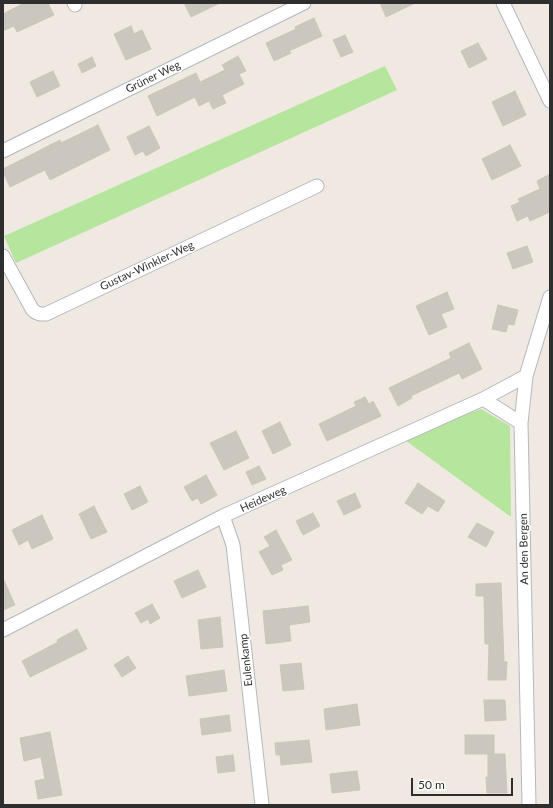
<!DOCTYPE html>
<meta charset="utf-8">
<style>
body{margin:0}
#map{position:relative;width:553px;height:808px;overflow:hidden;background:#efe9e1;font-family:Lato,sans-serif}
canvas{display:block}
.frame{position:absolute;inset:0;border:4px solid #2e2e2e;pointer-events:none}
.scale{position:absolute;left:411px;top:778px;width:102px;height:18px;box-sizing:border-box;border:2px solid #2e2e2e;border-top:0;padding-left:5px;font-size:12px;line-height:14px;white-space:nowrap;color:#2e2e2e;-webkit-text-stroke:3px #fff;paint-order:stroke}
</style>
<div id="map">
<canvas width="553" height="808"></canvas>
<div class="frame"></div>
<div class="scale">50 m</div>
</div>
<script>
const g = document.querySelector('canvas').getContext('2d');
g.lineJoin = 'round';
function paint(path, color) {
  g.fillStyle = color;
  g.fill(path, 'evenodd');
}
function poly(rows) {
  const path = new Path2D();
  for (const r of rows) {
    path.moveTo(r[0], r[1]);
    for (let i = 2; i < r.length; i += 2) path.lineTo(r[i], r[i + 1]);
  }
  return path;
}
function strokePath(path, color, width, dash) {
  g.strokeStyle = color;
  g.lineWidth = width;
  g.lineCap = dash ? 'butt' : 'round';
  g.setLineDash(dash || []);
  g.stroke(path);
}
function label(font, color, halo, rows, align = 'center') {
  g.font = font + ' Lato,sans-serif';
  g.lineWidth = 3.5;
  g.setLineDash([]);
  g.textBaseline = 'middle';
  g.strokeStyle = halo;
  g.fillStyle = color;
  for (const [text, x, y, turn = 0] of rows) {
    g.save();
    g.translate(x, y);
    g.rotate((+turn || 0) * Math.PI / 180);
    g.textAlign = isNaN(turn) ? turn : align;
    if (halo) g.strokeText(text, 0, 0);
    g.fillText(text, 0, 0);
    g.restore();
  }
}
paint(poly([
 [385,66,397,90,16,263,4,236],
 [481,409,510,426,511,517,402,438]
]), '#b6e59e');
const building = poly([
 [24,3,48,3,54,15,17,32,14,26,3,31,3,14,24,3],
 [184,3,220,3,191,17,184,3],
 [380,3,415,3,386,17,380,3],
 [314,18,322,36,289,51,291,53,274,61,266,43,296,29,295,27,314,18],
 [131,26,134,34,142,30,151,49,126,60,114,34,131,26],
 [345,35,353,52,341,57,333,40,345,35],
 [478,43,487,59,469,68,461,51,478,43],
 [238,56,246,71,239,74,244,84,222,95,226,103,213,109,209,101,199,106,195,97,157,116,148,96,196,73,200,82,225,70,222,65,238,56],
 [92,57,96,66,82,73,78,64,92,57],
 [53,71,60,86,37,97,30,82,53,71],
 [515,91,526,115,503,126,492,102,515,91],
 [98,125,110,150,50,180,45,170,10,187,3,172,3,169,60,140,61,143,98,125],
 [149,126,160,148,146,156,143,151,135,155,127,137,149,126],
 [510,145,521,166,492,180,482,159,510,145],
 [550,174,550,212,530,221,528,216,517,221,511,206,520,202,518,199,540,189,537,181,550,174],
 [527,246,533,262,513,269,507,253,527,246],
 [447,292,454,309,441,314,447,327,429,335,416,306,447,292],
 [498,305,518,310,514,325,508,324,506,332,492,329,498,305],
 [469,343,482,369,462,379,459,373,411,396,412,398,398,406,389,388,451,358,449,353,469,343],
 [365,397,369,404,373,401,381,416,327,441,319,424,356,406,354,402,365,397],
 [280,422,291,445,273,454,262,431,280,422],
 [236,431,249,458,224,470,210,443,236,431],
 [259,466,266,479,252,485,246,472,259,466],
 [206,475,217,495,201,504,198,498,192,501,184,487,206,475],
 [418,483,445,501,438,512,428,506,422,514,405,503,418,483],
 [140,486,148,502,132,510,124,494,140,486],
 [355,493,361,507,344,515,337,501,355,493],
 [94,506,107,532,91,539,79,514,94,506],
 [313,513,320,526,303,535,296,521,313,513],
 [42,515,53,539,32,549,28,540,19,545,12,530,42,515],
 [477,523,494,532,486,547,468,537,477,523],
 [276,530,292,560,281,565,283,570,272,575,259,552,270,546,264,537,276,530],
 [198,570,206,587,182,598,174,581,198,570],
 [3,578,15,605,3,610,3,578],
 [501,583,504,662,507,662,506,680,488,680,489,644,485,644,484,596,476,596,476,584,501,583],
 [152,604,160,618,150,624,148,619,141,623,135,613,152,604],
 [308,606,310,622,289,625,291,641,266,644,263,611,308,606],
 [220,617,223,647,201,649,198,620,220,617],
 [77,629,87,649,30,677,22,661,58,642,57,640,77,629],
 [128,656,136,668,122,677,114,665,128,656],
 [301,663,304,689,283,691,280,665,301,663],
 [224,670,227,691,189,696,186,676,224,670],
 [484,700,505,700,506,720,485,721,484,700],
 [357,704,360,725,326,730,324,709,357,704],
 [229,715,231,731,202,735,200,719,229,715],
 [50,732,62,795,38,799,35,781,45,779,41,757,24,761,20,738,50,732],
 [465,735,494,735,494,754,465,754,465,735],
 [309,740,312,762,281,765,280,755,276,755,275,743,309,740],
 [488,754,505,754,507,793,487,793,486,777,488,777,488,754],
 [233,755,235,771,218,773,216,757,233,755],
 [357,771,360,790,332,793,330,774,357,771]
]);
paint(building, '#cbc7bf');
strokePath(building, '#cbc5ba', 1);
const minor = poly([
 [74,3,75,5],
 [503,3,550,101],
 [3,151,304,3],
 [3,256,32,309,35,312,40,314,46,314,317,186],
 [483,399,521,423],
 [223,516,233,545,262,805],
 [3,630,223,516,483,399,526,376],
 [529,805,521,423,526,376,550,297]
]);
strokePath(minor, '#b4b7c1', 15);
strokePath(minor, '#fff', 13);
label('11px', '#2e2e2e', '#fff', [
 ["Grüner Weg",153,77,-26],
 ["Gustav-Winkler-Weg",147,266,-25],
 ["Heideweg",263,499,-24],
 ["An den Bergen",524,549,-91],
 ["Eulenkamp",246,660,-96]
]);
</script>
